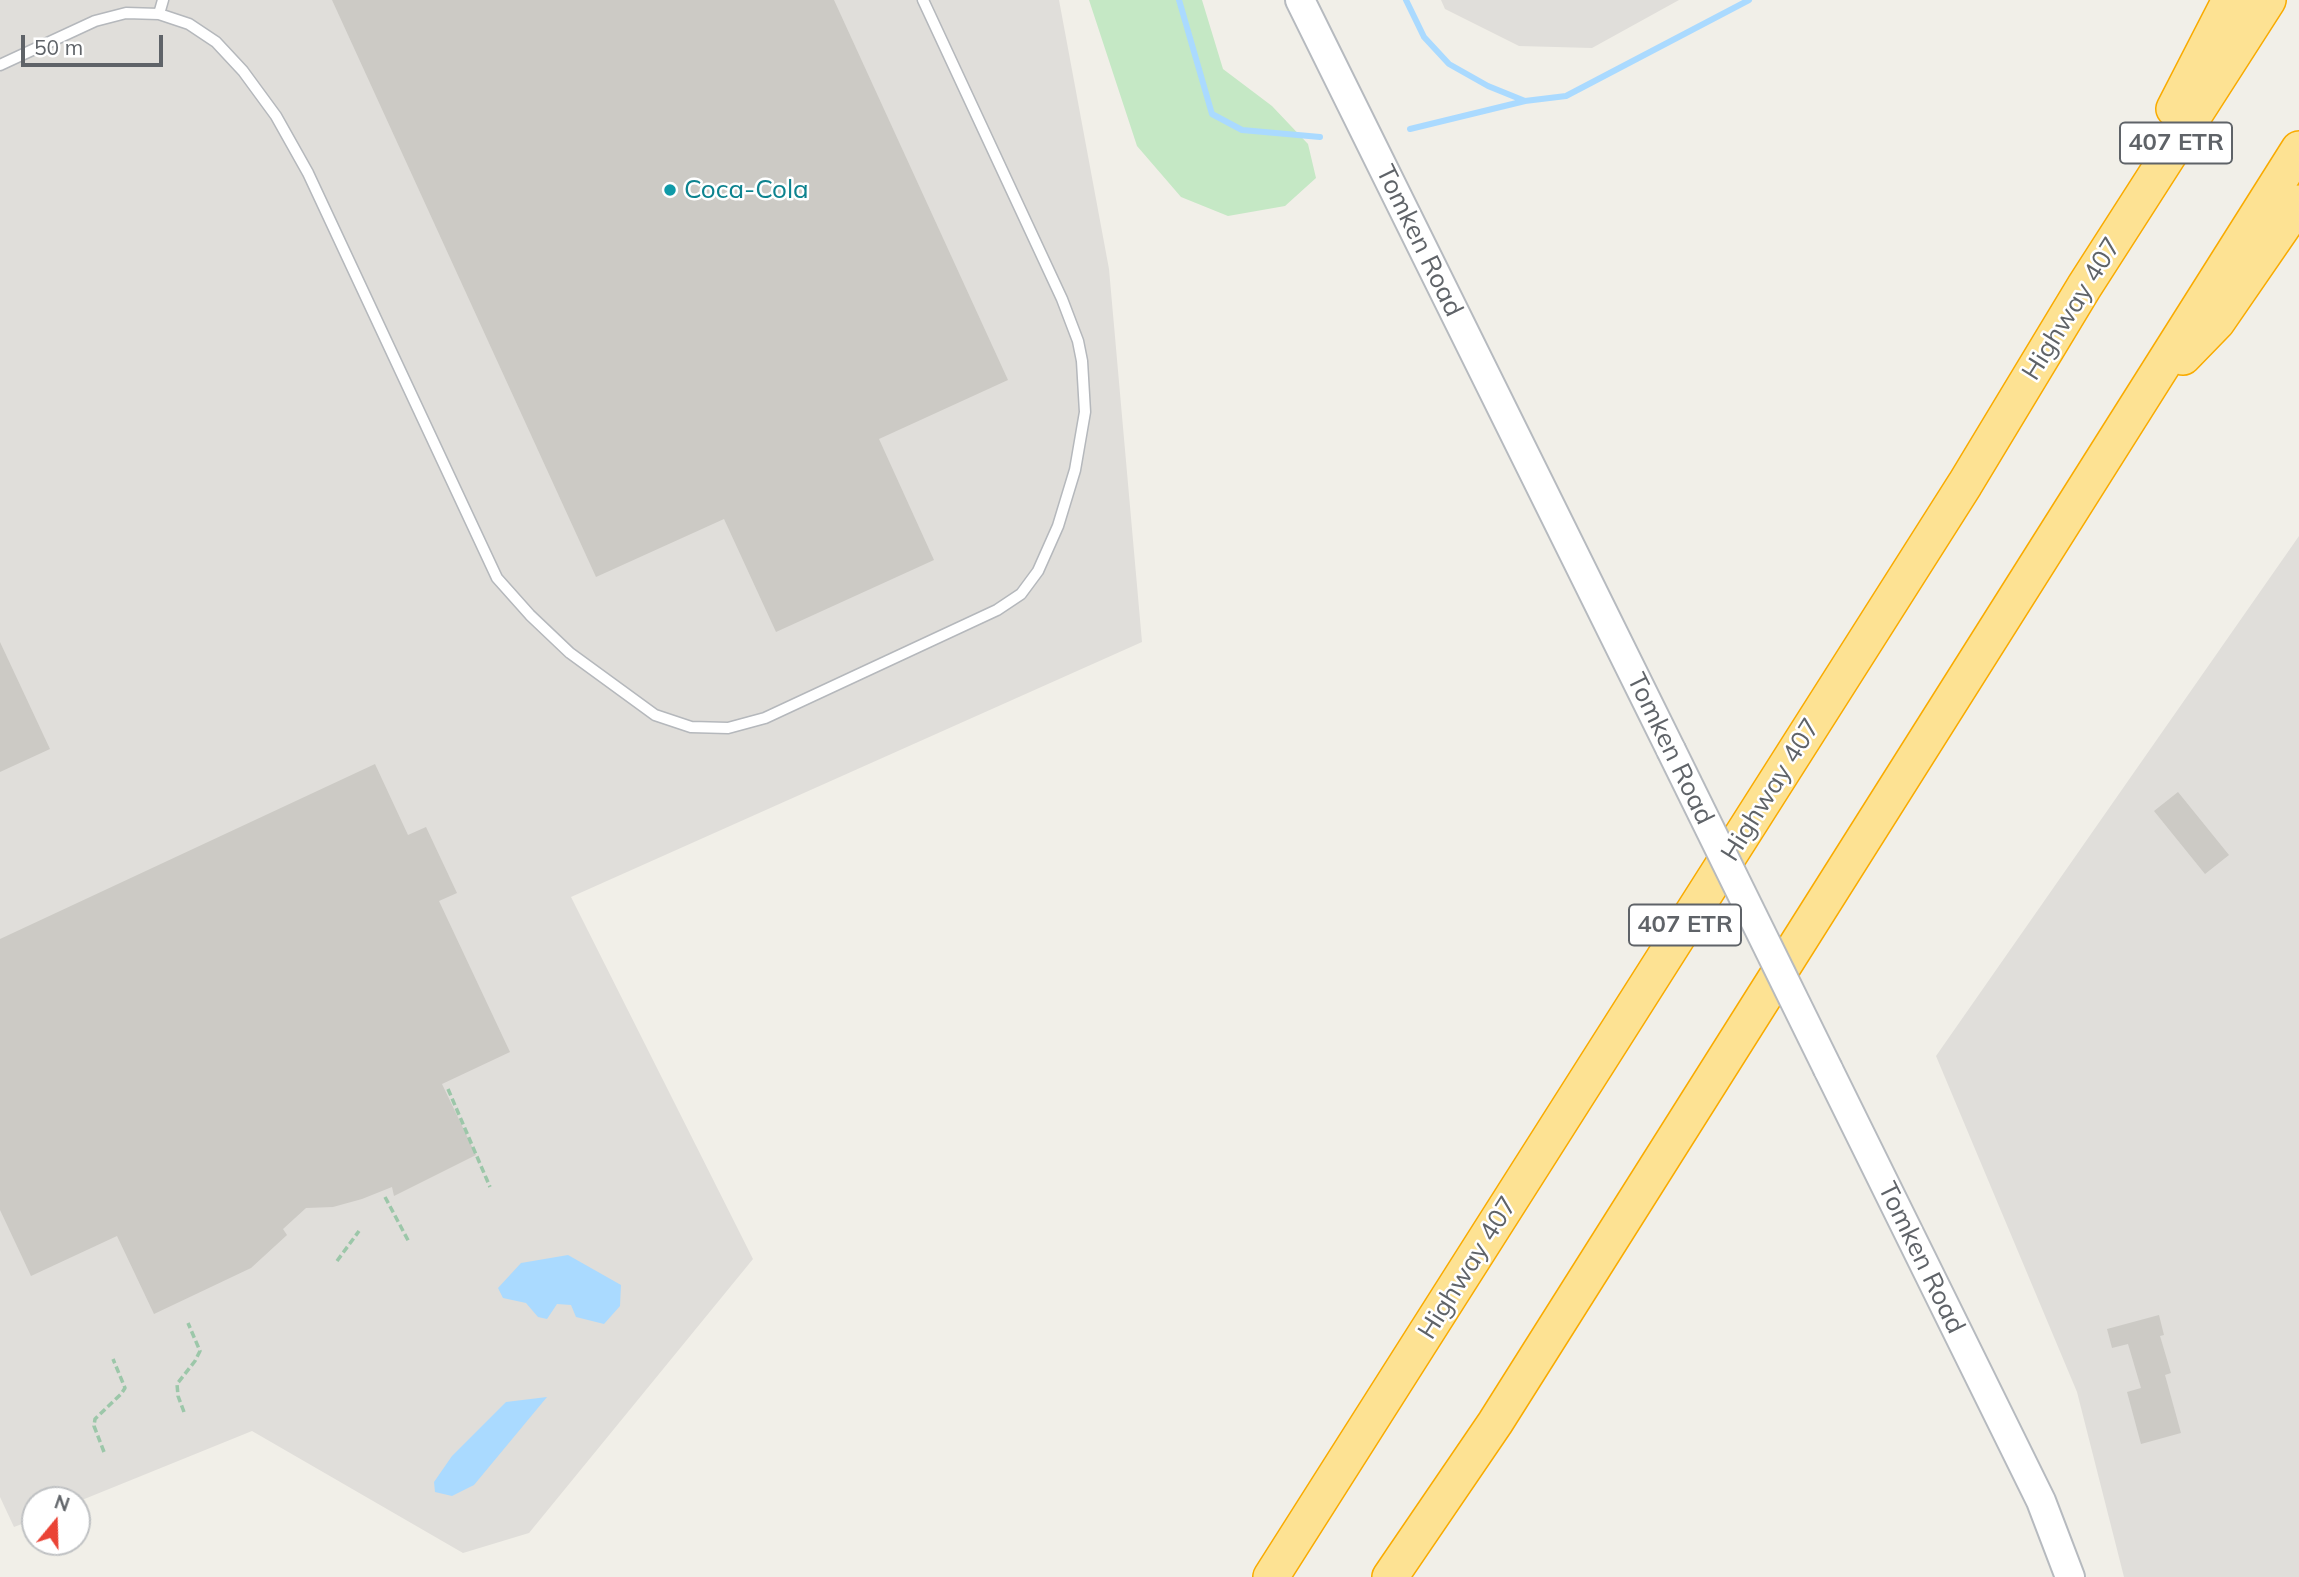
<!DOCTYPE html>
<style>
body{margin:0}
#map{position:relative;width:2299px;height:1577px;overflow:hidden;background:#f1efe8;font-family:Mulish,sans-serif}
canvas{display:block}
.north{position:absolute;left:21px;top:1486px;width:70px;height:70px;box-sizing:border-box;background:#fff;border:2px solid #bfc1c3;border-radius:50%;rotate:19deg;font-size:19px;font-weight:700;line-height:28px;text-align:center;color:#5f6368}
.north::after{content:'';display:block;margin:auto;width:24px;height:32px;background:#ea4335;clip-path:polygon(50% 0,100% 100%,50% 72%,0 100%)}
.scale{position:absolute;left:21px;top:35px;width:142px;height:32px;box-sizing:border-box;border:4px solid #5f6368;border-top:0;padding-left:9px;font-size:21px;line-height:24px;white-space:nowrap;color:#5f6368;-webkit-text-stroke:5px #fff;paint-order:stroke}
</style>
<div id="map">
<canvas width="2299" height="1577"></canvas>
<div class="north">N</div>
<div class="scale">50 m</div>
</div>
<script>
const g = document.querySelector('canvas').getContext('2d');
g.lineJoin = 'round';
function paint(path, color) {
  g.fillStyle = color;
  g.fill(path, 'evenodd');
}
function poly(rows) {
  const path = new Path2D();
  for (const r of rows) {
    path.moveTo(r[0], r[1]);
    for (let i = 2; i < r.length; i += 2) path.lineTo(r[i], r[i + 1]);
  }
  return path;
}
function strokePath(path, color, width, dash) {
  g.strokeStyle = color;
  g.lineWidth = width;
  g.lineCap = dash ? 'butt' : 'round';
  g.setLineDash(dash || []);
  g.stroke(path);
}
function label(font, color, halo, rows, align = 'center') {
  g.font = font + ' Mulish,sans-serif';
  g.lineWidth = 5;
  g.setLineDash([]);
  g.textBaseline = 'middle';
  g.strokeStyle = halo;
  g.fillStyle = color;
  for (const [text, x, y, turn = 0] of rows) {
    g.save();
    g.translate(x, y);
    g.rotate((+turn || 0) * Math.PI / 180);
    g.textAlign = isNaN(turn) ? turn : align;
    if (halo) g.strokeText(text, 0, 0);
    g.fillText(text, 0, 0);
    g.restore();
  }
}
paint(poly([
 [0,0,1059,0,1109,269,1142,642,571,897,753,1259,529,1533,463,1553,252,1431,77,1502,77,1500,35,1500,35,1519,14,1527,0,1497],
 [1441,0,1679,0,1592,48,1519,46,1445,9],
 [2299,536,2299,1577,2124,1577,2077,1392,1936,1056]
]), '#e0deda');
paint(poly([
 [1089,0,1202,0,1223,69,1272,106,1308,144,1316,178,1285,206,1228,216,1181,197,1137,146]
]), '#c5e8c5');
paint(poly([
 [568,1255,621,1285,620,1306,604,1324,576,1317,571,1305,557,1304,547,1319,538,1317,526,1303,503,1298,498,1288,521,1263],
 [547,1397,474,1485,452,1496,435,1492,434,1482,452,1456,506,1402]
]), '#aadaff');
strokePath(poly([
 [1179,0,1212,114,1242,130,1320,137],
 [1406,0,1424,37,1449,64,1488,86,1525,101],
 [1410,129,1525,101,1566,96,1749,0]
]), '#aadaff', 6);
paint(poly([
 [332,0,834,0,1008,380,879,439,934,560,776,632,724,519,596,577],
 [0,642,50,749,0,772],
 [375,764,408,835,426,827,457,893,439,901,510,1052,442,1084,476,1155,394,1196,392,1187,362,1199,333,1207,306,1208,283,1229,287,1235,251,1268,154,1314,117,1236,31,1276,0,1210,0,939],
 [2178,792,2229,855,2205,874,2154,811],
 [2159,1315,2164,1335,2160,1336,2171,1373,2165,1375,2181,1433,2141,1444,2127,1392,2141,1388,2128,1344,2112,1348,2107,1329]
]), '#cccac5');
const lane = poly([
 [159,14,163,0],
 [0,65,95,21,126,13,159,14,189,24,216,42,243,71,276,116,308,173,497,578,530,615,570,653,655,715,691,727,728,728,765,718,997,610,1021,594,1038,571,1058,526,1075,470,1085,412,1082,361,1078,341,1062,299,923,0]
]);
const secondary = poly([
 [1300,0,1671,750],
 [1828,1069,2041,1501,2070,1577]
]);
const highway = poly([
 [2174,109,2230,0],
 [2183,357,2217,322,2299,203],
 [1271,1577,1965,484,2084,287,2268,0],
 [1390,1577,1495,1423,2299,149]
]);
strokePath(lane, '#b5b8bc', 13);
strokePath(secondary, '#b6babf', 32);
strokePath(highway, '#f9ab00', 38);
strokePath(poly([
 [448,1089,490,1187],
 [385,1197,409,1242],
 [337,1261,359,1231],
 [184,1412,178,1396,177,1384,195,1361,200,1351,188,1323],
 [104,1452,94,1426,95,1419,121,1394,125,1388,113,1359]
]), '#9cc7a9', 3.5, [7, 3.5]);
strokePath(lane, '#fff', 10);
strokePath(secondary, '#fff', 28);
strokePath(highway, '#fde293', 35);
const secondaryBridge = poly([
 [1671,750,1828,1069]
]);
strokePath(secondaryBridge, '#b6babf', 32, []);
strokePath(secondaryBridge, '#fff', 28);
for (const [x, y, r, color] of [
 [670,190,7,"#0f9aa8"]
]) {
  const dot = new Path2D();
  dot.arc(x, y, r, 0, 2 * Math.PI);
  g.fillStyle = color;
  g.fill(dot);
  strokePath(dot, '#fff', 2.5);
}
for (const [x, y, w] of [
 [2176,143,112],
 [1685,925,112]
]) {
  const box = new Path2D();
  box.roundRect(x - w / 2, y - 20.5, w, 41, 5);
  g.fillStyle = '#fff';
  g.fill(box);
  strokePath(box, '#5f6368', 2);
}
label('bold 24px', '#5f6368', null, [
 ["407 ETR",2176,143],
 ["407 ETR",1685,925]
]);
label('26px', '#0d838f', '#fff', [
 ["Coca-Cola",684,190]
], 'left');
label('26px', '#5f6368', '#fff', [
 ["Tomken Road",1419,241,64],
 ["Highway 407",2072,309,-58],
 ["Tomken Road",1670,749,64],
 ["Highway 407",1771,790,-58],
 ["Tomken Road",1921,1258,64],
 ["Highway 407",1468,1268,-58]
]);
</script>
